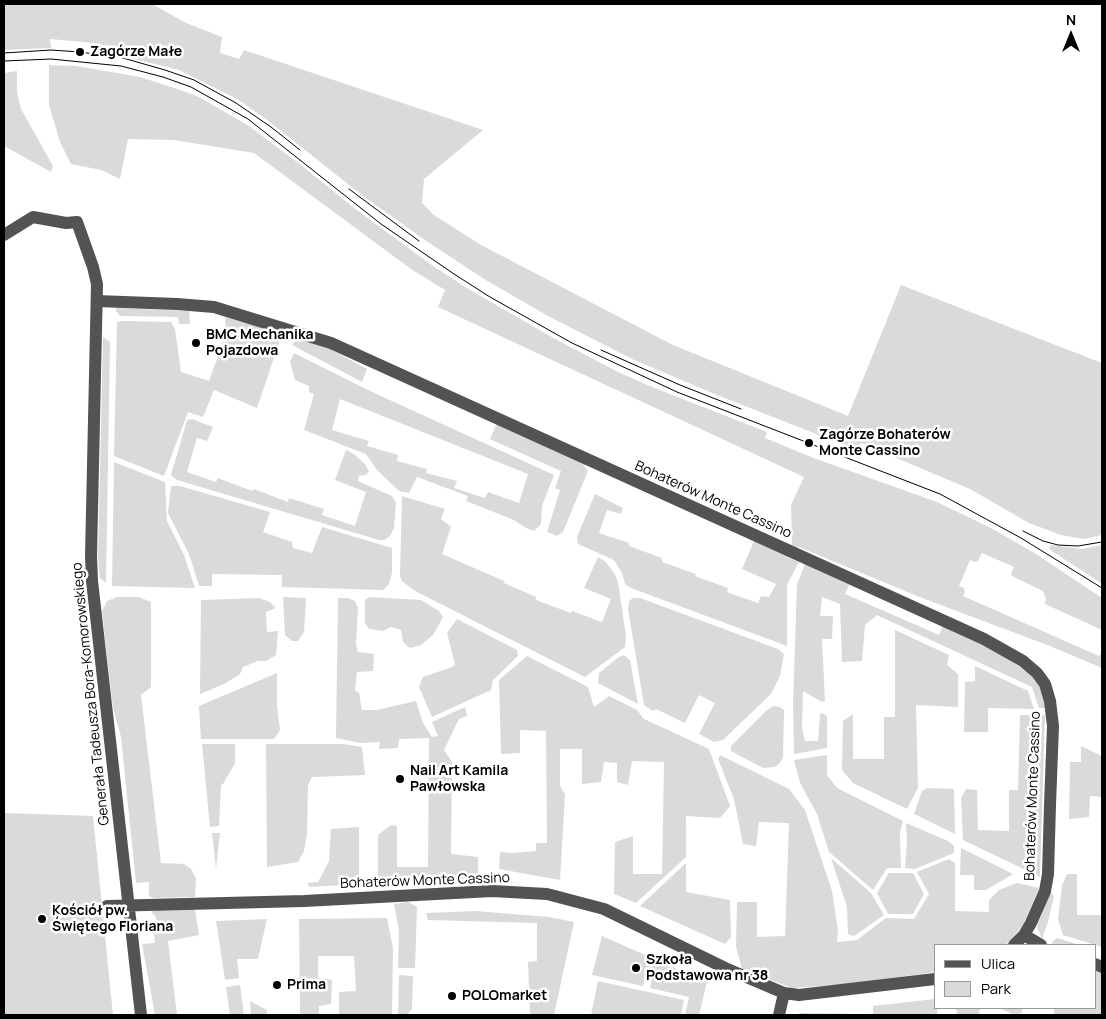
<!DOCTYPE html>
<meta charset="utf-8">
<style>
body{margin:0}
#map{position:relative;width:1106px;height:1019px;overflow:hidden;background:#fff;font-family:Manrope,sans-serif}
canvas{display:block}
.frame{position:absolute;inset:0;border:5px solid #000;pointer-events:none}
.legend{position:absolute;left:934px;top:944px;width:162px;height:65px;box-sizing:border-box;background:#fff;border:1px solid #999;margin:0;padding:6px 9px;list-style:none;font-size:15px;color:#000}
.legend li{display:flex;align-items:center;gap:10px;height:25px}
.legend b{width:25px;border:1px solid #999}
.north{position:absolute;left:1046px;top:10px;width:50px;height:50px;-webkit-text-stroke:4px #fff;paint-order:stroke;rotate:0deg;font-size:14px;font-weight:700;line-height:20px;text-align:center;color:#000}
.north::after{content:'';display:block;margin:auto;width:18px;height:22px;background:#000;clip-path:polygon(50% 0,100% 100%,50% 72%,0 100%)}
</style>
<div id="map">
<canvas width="1106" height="1019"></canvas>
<div class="frame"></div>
<ul class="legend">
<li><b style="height:6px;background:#535353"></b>Ulica</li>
<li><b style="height:14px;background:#dadada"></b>Park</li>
</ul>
<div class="north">N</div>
</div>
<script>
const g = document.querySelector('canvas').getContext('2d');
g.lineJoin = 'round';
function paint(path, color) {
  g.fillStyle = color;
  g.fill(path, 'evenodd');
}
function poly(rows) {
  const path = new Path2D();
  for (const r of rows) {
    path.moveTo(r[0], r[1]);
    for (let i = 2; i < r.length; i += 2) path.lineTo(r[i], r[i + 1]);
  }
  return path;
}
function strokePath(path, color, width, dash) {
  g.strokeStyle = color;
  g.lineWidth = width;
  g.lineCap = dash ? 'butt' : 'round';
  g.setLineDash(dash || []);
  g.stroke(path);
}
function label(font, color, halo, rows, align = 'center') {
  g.font = font + ' Manrope,sans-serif';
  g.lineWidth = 5;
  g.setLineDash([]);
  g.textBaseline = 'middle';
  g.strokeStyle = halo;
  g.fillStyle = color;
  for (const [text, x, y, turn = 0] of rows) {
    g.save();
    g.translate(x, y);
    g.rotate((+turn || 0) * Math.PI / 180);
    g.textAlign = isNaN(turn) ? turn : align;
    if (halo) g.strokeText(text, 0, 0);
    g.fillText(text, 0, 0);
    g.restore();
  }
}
paint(poly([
 [4,4,155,4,154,5,186,23,222,37,220,53,239,59,244,50,483,130,424,179,422,203,434,215,481,245,673,345,848,416,901,285,1102,363,1102,535,1084,539,1061,535,1029,523,970,489,861,443,857,450,717,395,632,359,548,316,484,279,425,240,363,196,266,119,237,99,179,70,118,55,119,47,84,42,50,39,51,48,4,50],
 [49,65,76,66,140,77,181,90,201,98,249,126,301,165,354,208,433,266,470,290,557,340,618,372,652,387,767,432,765,438,811,457,937,502,989,527,1036,554,1102,598,1102,630,1045,604,1046,599,1043,591,1012,576,1011,574,1014,567,982,553,978,561,975,562,970,560,959,586,964,588,965,592,963,596,1099,656,1102,652,1102,668,1050,646,922,598,799,547,792,547,791,505,804,477,438,307,445,290,411,269,254,153,174,140,128,139,120,179,101,170,71,164,60,142,49,105],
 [17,71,17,92,21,109,53,166,51,172,4,146,4,73],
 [116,308,189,311,190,324,179,324,178,317,120,316,116,311],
 [225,317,280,332,284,337,284,341,280,340,257,408,214,390,203,417,188,412,164,476,114,456,117,322,124,321,171,322,175,329,181,372,209,381,226,334],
 [103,337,110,342,106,583,100,578,98,557],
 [301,339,328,348,367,369,362,382,292,345,295,341],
 [294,353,370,391,554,475,542,506,541,524,534,531,526,528,514,520,466,501,468,496,417,477,409,493,399,491,377,470,366,454,304,430,314,394,309,392,309,386,295,380,290,362],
 [340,399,528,474,519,503,488,492,485,498,454,488,457,481,426,473,427,469,397,461,398,455,367,446,369,441,332,430],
 [192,419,213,427,207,441,197,438,187,472,216,482,218,478,252,491,254,489,288,502,289,498,324,509,322,515,355,526,366,492,335,480,346,450,354,454,365,464,369,472,365,475,359,476,358,481,392,496,396,503,394,528,390,536,384,540,379,540,177,480,171,475,187,420],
 [497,423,581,462,588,471,563,532,557,536,547,532,560,490,555,488,561,471,490,439],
 [114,462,165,482,167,521,184,555,195,588,112,586],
 [171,486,180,486,270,512,263,532,292,542,293,548,312,553,322,527,392,548,392,573,389,584,383,590,282,587,282,575,212,574,212,586,199,586,189,554,168,513],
 [595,494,623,508,621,514,607,510,599,533,629,543,629,546,662,558,662,562,696,574,695,576,728,588,727,592,758,603,761,596,769,597,776,584,742,569,754,541,799,562,787,585,787,646,631,588,625,584,622,573,614,560,578,544,577,537],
 [402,496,445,509,441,519,451,527,442,554,504,581,504,583,536,597,536,600,571,613,572,611,602,622,611,599,584,588,598,557,606,562,614,573,618,582,626,636,625,647,585,677,415,591,402,581,400,576],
 [1051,545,1082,549,1102,545,1102,584,1049,549],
 [805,564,849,585,845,594,939,635,943,625,955,633,980,642,1025,670,1039,683,1047,708,1039,708,1032,687,877,615,865,625,862,661,842,662,840,604,822,597,820,616,833,616,832,639,822,639,825,701,822,702,803,691,802,728,805,741,818,741,820,714,822,713,827,716,827,748,794,754,793,703,797,584],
 [117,597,139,597,151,602,151,687,141,695,161,863,184,864,191,869,196,878,195,897,153,898,149,896,149,882,136,883,121,737,113,708,102,611,107,601],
 [283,597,306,598,304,632,298,641,292,641,285,635],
 [369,597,421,600,439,611,443,617,433,635,421,645,410,648,403,642,401,630,391,627,383,631,369,629,365,623,365,600],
 [259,598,270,602,276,608,266,612,267,632,278,631,276,655,266,661,258,661,243,667,240,674,224,684,200,694,201,600],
 [338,598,348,598,355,601,358,608,356,644,358,652,374,654,373,671,357,672,355,690,359,693,362,710,377,710,416,701,423,723,432,737,438,736,432,722,465,707,467,716,459,719,444,750,452,762,451,854,478,857,478,878,378,883,378,835,391,825,397,826,397,867,428,867,429,738,399,739,398,748,379,749,380,742,360,743,336,738],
 [633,598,640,598,778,649,784,654,780,676,771,694,723,740,714,742,699,734,715,703,699,695,685,723,656,709,653,711,644,705,628,609,629,601],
 [457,619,517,650,518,656,493,680,491,690,432,717,419,687,423,677,452,667,455,665,447,633],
 [895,630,949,655,947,665,958,674,958,707,916,705,918,788,907,809,853,783,842,770,843,721,853,714,853,759,884,759,884,717,895,717],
 [624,655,630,660,638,704,598,683,599,673,619,657],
 [527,656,588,687,594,707,609,696,637,710,644,719,709,749,730,806,720,818,686,816,686,857,636,903,614,894,615,842,633,836,633,874,662,874,664,762,632,761,628,785,617,782,617,763,604,762,601,782,582,784,582,749,560,749,560,786,565,794,560,880,499,869,500,852,512,853,536,851,536,843,547,843,546,731,520,730,520,753,501,754,499,680],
 [975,666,1028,691,1034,709,988,708,988,732,964,732,965,682,975,681],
 [277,673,277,705,280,730,274,739,201,739,199,706],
 [774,706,780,707,784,710,783,758,779,764,774,767,763,768,731,751,731,746,767,710],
 [1020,715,1045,715,1040,877,963,840,961,798,966,789,977,790,978,830,1009,831,1009,790,1018,790],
 [202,744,235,744,235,763,223,784,221,785,219,826,210,827],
 [266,744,343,744,362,747,365,775,312,777,308,785,307,834,304,851,298,862,267,867],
 [1081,746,1102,756,1102,797,1090,796,1089,817,1069,819,1070,762,1081,762],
 [720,755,789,789,805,810,832,891,838,930,837,942,857,940,886,918,914,919,929,894,917,872,949,859,955,863,955,911,989,912,989,900,999,890,1017,883,1039,888,1023,925,1009,942,1005,945,935,945,935,972,850,984,792,988,742,969,736,947,737,902,757,902,757,937,785,936,789,823,759,822,756,846,743,844,734,799,718,759],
 [827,755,827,775,837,788,903,821,900,832,901,868,887,868,873,890,829,852,817,814,800,783,794,760],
 [927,788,954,789,955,834,914,814,922,791],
 [4,813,93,816,113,1015,4,1015],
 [906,823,948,841,954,846,954,853,915,869,905,868,907,842],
 [359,827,359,884,310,887,307,883,318,882,329,861,331,829],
 [212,833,220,833,216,869],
 [961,848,1013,874,986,890,974,890,974,875,960,875],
 [831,858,871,893,884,915,854,936,848,934,847,907],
 [686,863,686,892,730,900,731,937,725,944,640,906],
 [889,873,913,873,924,894,913,914,888,914,877,893],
 [1067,874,1077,874,1077,915,1102,915,1102,947,1063,935,1058,919,1062,885],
 [1050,892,1054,896,1048,922,1042,939,1037,927],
 [408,902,417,907,415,968,398,968,399,931,394,904],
 [158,909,195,909,199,935,168,941,177,1015,155,1015,142,944,155,943,153,925,157,924,156,917,151,912],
 [476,911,549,917,574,922,554,1015,530,1015,528,962,537,961,537,923,428,920,426,913],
 [387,918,393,948,392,1015,339,1015,339,992,356,991,354,956,318,956,318,978,332,980,331,1004,319,1006,319,1015,300,1015,299,919],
 [267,919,258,959,237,959,239,978,225,980,216,921],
 [602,936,707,982,699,1015,685,1015,689,997,650,988,653,974,646,972,643,986,592,975],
 [1057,938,1080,945,1057,945,1051,943],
 [1095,971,1102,974,1102,1015,1054,1015,1054,1008,1095,1008],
 [399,975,413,976,412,1009,407,1015,398,1015],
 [598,981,684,1000,681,1015,591,1015],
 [240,985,244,1015,230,1015,226,987],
 [935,999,935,1008,937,1008,937,1015,873,1015,873,1006],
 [250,1001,267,1010,267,1015,251,1015],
 [956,1008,980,1008,979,1015,957,1015],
 [999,1008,1022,1008,1022,1013,1015,1015],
 [799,1013,862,1014,862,1015,799,1015]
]), '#dadada');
strokePath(poly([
 [4,235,33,217,66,223,77,222,93,267,97,284,91,556,92,581,141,1015],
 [97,301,177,304,214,307,331,343,984,639,1023,661,1037,673,1045,684,1050,701,1053,726,1050,805,1048,874,1045,891,1031,923,1024,935,1014,945],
 [107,906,304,901,492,891,547,894,604,909,725,968,784,993,799,995,935,979],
 [1024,935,1041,945],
 [1095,964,1102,967],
 [779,1015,784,993]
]), '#535353', 12);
strokePath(poly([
 [4,53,51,50,80,52,123,58,165,70,194,80,236,103,271,127,300,150],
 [4,61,51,59,121,66,163,77,191,87,248,119,381,224,454,274,490,297,572,343,677,392,940,494,1021,538,1102,588],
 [349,189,419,241],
 [601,350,680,385,741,409],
 [1023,531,1043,541,1058,545,1078,546,1102,542]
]), '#000', 1);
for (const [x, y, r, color] of [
 [80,52,5,"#000"],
 [196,343,5,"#000"],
 [809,443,5,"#000"],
 [400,779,5,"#000"],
 [42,919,5,"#000"],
 [636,968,5,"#000"],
 [277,985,5,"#000"],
 [452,996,5,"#000"]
]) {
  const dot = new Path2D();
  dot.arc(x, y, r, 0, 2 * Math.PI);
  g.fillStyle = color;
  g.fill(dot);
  strokePath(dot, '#fff', 2);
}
label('bold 14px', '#000', '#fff', [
 ["Zagórze Małe",90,52],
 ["BMC Mechanika",206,335],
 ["Pojazdowa",206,351],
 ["Zagórze Bohaterów",819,435],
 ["Monte Cassino",819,451],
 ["Nail Art Kamila",410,771],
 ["Pawłowska",410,787],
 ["Kościół pw.",52,911],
 ["Świętego Floriana",52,927],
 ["Szkoła",646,960],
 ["Podstawowa nr 38",646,976],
 ["Prima",287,985],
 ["POLOmarket",462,996]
], 'left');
label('14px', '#000', '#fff', [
 ["Bohaterów Monte Cassino",713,500,24],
 ["Generała Tadeusza Bora-Komorowskiego",91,694,-96],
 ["Bohaterów Monte Cassino",1033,796,-88],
 ["Bohaterów Monte Cassino",425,881,-2]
]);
</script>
